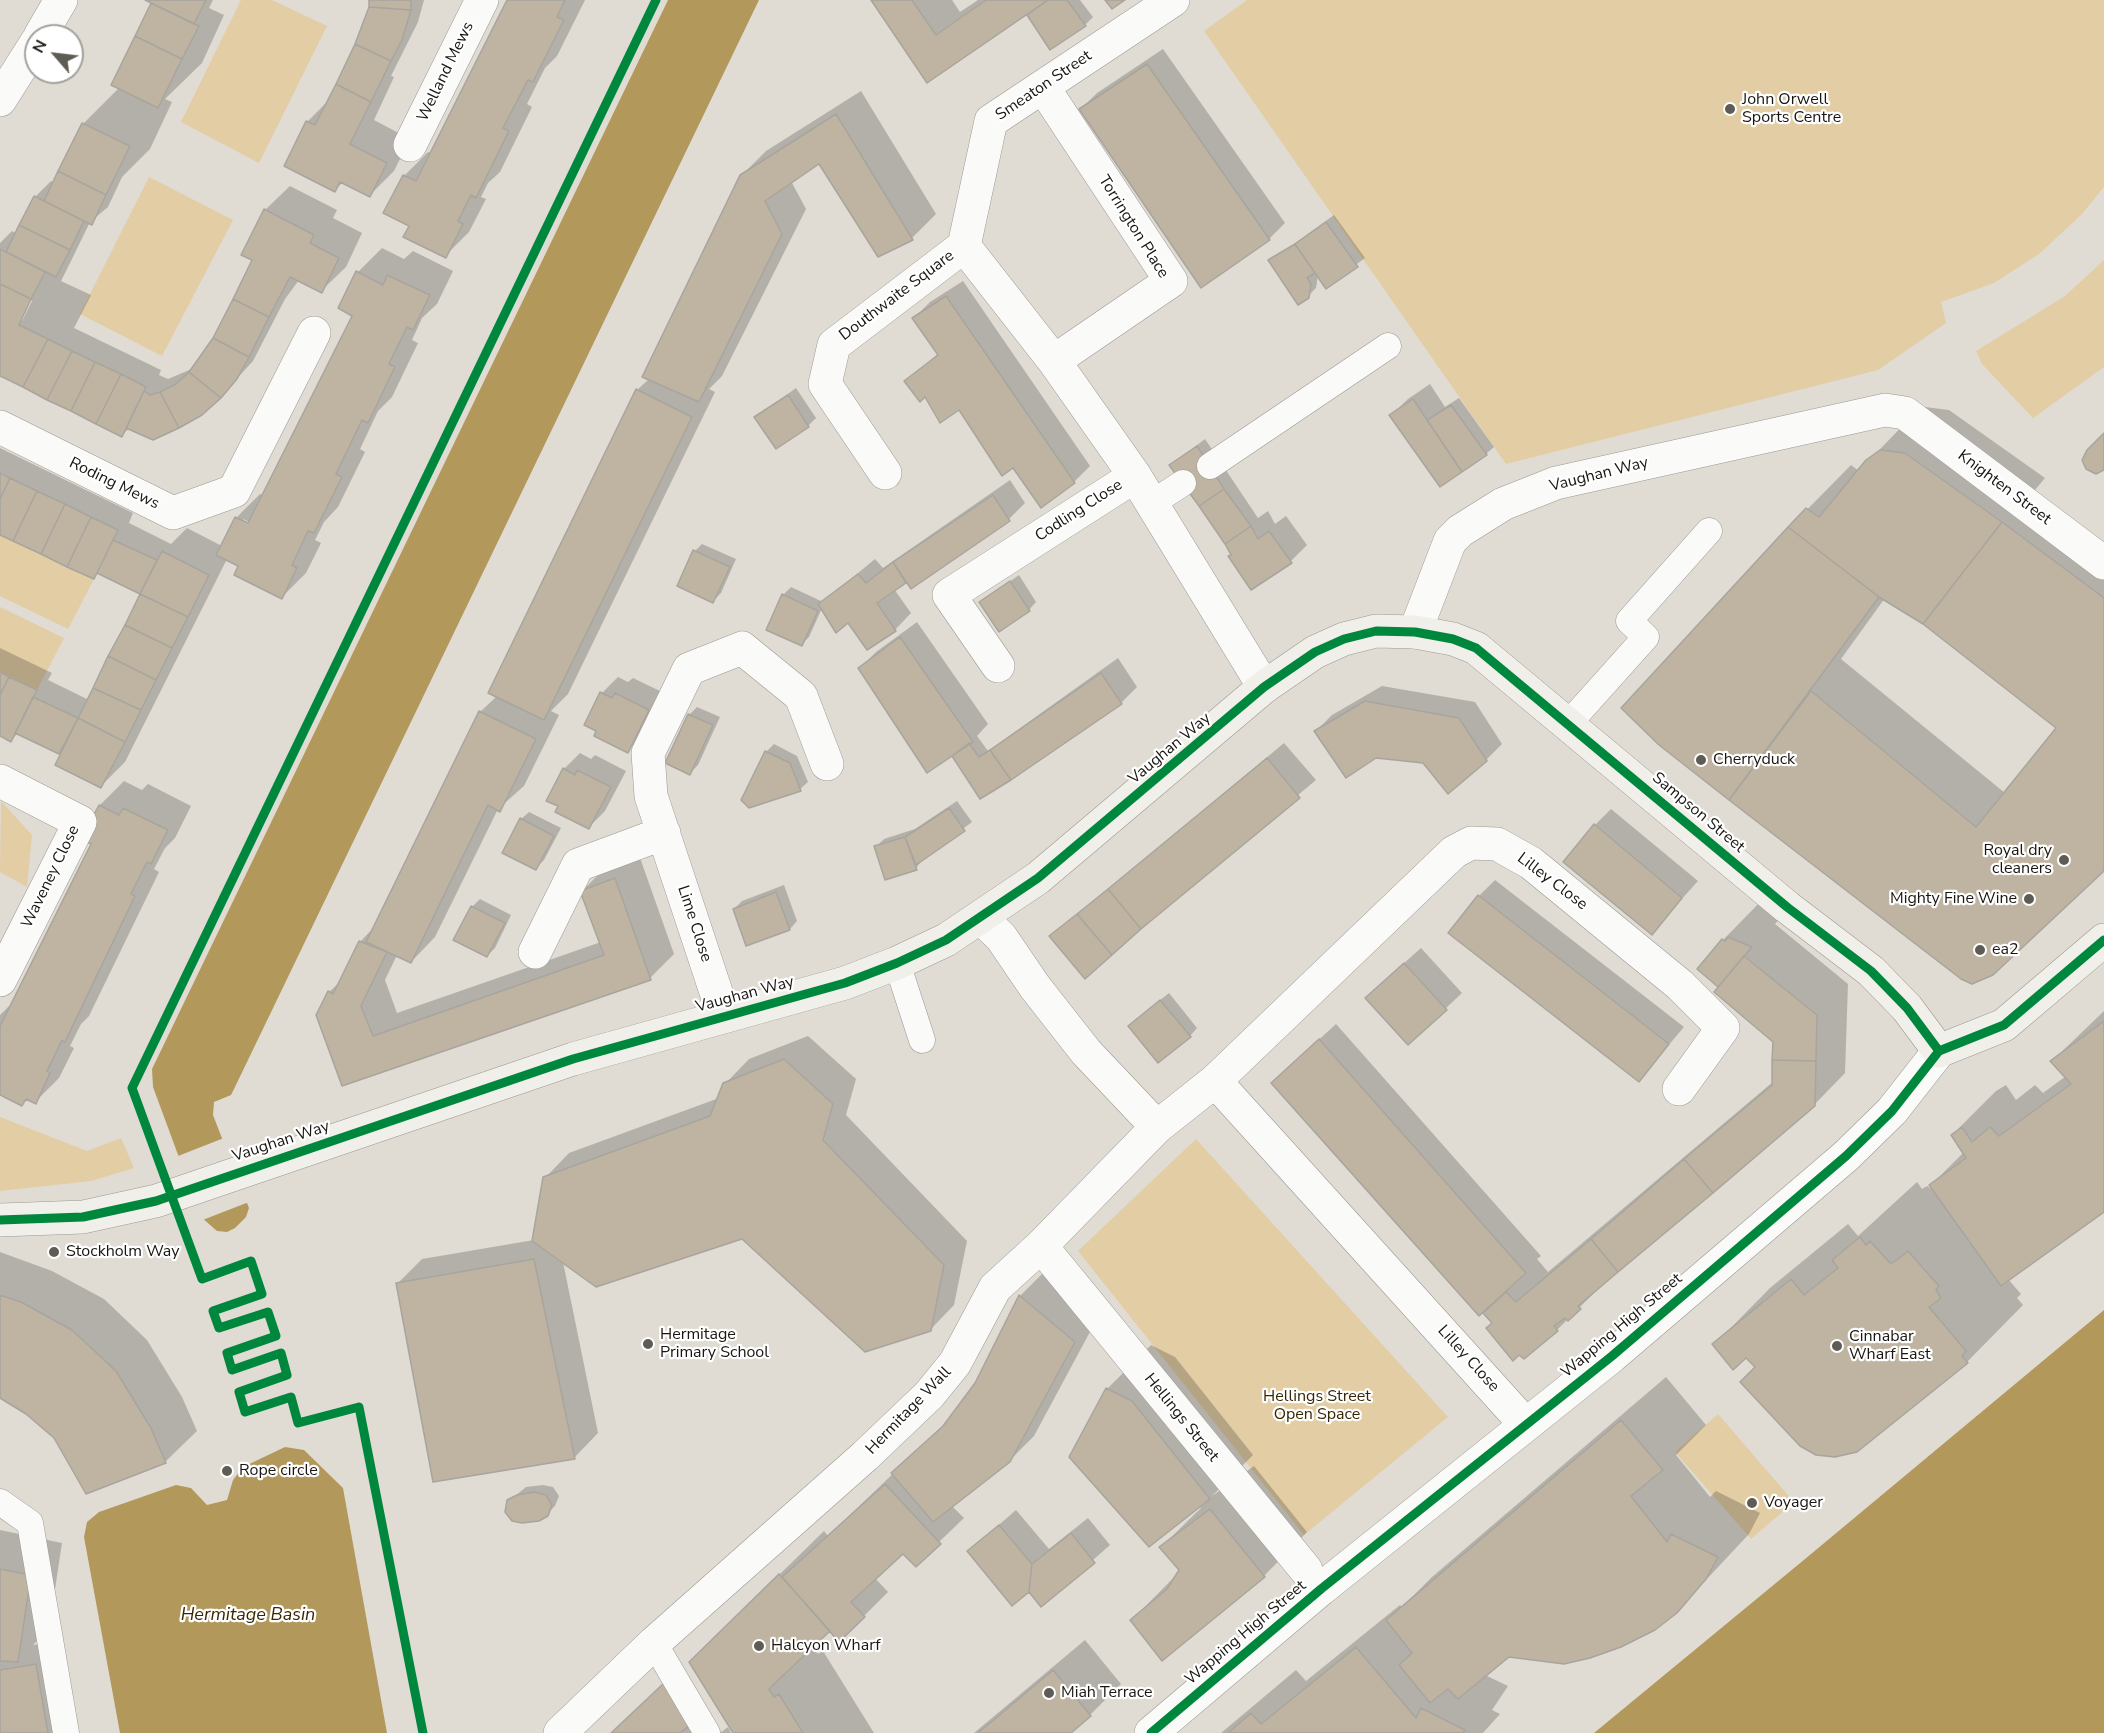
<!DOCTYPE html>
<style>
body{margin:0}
#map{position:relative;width:2104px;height:1733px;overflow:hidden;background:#e0dcd4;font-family:"Nunito Sans",sans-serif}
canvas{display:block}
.north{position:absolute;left:24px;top:24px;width:60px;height:60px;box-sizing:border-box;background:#fff;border:2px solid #a3a2a0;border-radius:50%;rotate:298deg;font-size:16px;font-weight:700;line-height:24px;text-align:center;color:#191611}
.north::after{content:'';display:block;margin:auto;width:21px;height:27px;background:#5f5b55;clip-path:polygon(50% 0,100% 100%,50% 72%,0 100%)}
</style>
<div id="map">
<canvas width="2104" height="1733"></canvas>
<div class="north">N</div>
</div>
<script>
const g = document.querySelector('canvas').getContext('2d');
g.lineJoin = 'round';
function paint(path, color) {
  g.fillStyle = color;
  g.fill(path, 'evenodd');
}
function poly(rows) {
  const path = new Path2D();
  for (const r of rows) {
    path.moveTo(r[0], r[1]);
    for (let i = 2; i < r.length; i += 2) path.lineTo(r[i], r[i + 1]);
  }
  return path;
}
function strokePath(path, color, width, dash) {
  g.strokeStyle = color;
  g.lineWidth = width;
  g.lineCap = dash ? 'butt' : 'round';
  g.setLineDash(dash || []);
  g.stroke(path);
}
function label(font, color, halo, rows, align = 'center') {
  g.font = font + ' "Nunito Sans",sans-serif';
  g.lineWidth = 4.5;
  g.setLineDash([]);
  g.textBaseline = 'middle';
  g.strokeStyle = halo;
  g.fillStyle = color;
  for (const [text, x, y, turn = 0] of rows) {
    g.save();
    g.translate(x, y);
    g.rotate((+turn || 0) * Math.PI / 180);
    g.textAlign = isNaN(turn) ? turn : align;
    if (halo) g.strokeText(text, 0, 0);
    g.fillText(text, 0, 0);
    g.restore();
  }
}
paint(poly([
 [241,0,272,0,327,26,259,163,181,122],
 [1247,0,2104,0,2104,187,2081,215,2039,254,1994,283,1941,302,1946,323,1878,370,1506,464,1204,31],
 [149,177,233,220,162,356,80,314],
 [2104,260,2104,367,2033,418,1982,364,1976,351,2065,296],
 [0,535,94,579,68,629,0,596],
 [0,607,64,638,37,690,0,672],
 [1,801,32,835,27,887,0,872],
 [0,1117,87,1151,121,1138,134,1168,91,1181,0,1191],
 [1196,1139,1448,1417,1304,1535,1078,1251],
 [1718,1414,1794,1502,1751,1539,1675,1452]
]), '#e2cda4');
paint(poly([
 [668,0,759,0,234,1089,231,1095,214,1102,213,1115,249,1208,246,1217,235,1228,227,1232,217,1231,201,1217,153,1087,152,1069],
 [2104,1310,2104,1733,1594,1733,1805,1559],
 [285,1447,304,1450,343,1488,387,1733,120,1733,84,1537,87,1522,99,1512,176,1485,191,1488,207,1505,227,1500,233,1480,243,1467]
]), '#b3985c');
paint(poly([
 [224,1138,249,1202,200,1221,178,1156]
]), '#e0dcd4');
paint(poly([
 [148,0,213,0,209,8,224,15,202,63,165,99,172,102,150,149,122,177,108,207,90,222,72,259,61,281,91,295,74,328,161,370,159,375,168,379,194,368,204,357,254,259,265,210,290,186,337,210,333,218,362,233,346,267,321,291,299,280,285,299,253,361,220,397,129,428,122,435,0,374,0,243,12,231,17,234,35,197,51,181,54,182,83,124,119,88,113,85,153,2],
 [29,299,32,301,22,321,19,321],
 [371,0,424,0,418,22,391,76,394,77,374,120,410,139,394,171,370,195,343,182,335,190,307,122,329,100,366,26],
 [508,0,585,0,557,56,545,68,527,104,532,107,500,172,488,183,481,197,486,199,469,232,445,256,411,225,404,176,428,152,432,153],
 [873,0,952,0,960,12,978,0,1080,0,1093,17,1085,25,1028,15,1032,9,927,81],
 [1163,49,1285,223,1269,239,1202,286,1081,109,1097,93],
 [861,91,936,214,912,238,819,162,791,181,806,209,722,376,709,389,715,392,568,694,551,711,559,715,524,786,498,809,435,937,411,962,397,955,385,980,397,1013,601,942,582,891,606,867,639,855,674,954,650,978,343,1084,329,992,342,980,360,942,376,925,480,712,497,696,637,390,649,379,741,176,766,151],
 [1334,215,1365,258,1326,287,1318,275,1316,288,1308,296,1270,261],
 [382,248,404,259,413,251,453,271,437,304,422,318,412,340,418,343,392,397,378,411,360,449,365,452,338,507,324,522,315,540,321,543,306,573,282,597,227,559,125,762,101,786,65,747,59,753,18,733,11,740,0,735,0,648,52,673,48,680,89,700,145,587,140,592,99,572,94,578,0,533,0,448,133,513,129,523,171,544,187,528,222,546,236,518,260,494,263,495,354,315,358,272],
 [243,519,255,525,243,523],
 [963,281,1090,466,1074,482,1041,506,1013,466,959,408,925,395,906,381,939,353,914,318,930,302],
 [1430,384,1445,407,1459,398,1494,447,1486,454,1391,415,1408,399],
 [796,388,816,418,808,426,756,417],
 [1925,407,1949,410,2045,478,2034,491,2104,543,2104,869,1730,799,1660,744,1789,528,1851,465,1859,471,1911,417],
 [1885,598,1924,623,2058,728,2005,793,1841,659],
 [1205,439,1258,518,1268,511,1275,524,1286,516,1307,545,1291,561,1233,554,1171,465],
 [1010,480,1025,503,1009,519,894,589,911,613,895,630,867,648,848,621,822,608,809,637,802,644,783,595,791,587,823,602,875,559,883,568],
 [702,544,736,559,721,593,713,601,695,551],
 [1019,575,1036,602,1029,610,981,602],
 [917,622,988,724,977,736,988,751,1118,658,1137,687,1121,703,1010,779,954,756,860,668,876,652],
 [618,677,628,682,633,678,664,693,644,735,627,751,602,693],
 [1382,686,1475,702,1502,744,1486,760,1424,761,1316,731,1332,715],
 [697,707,720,717,698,765,690,773,667,762,690,714],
 [1284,743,1316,780,1140,928,1118,882],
 [774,744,797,756,808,782,800,789,766,752],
 [580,753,591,759,595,755,626,771,605,811,589,827,560,806,564,769],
 [124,781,142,790,148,784,191,806,175,838,165,848,154,869,159,872,89,1016,81,1024,70,1046,74,1048,59,1078,35,1102,28,1098,22,1104,0,1093,0,1015,15,1000,93,843,83,838,100,805],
 [957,801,972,822,924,858,916,868,876,847,884,839,915,829],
 [1611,809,1698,881,1651,933,1595,825],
 [529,812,561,828,544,860,536,868,521,819],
 [1495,880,1684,1027,1639,1080,1479,896],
 [784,885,797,921,790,929,734,909,742,901],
 [1766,896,1794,903,1775,924,1848,984,1845,1073,1814,1105,1611,1276,1557,1330,1493,1322,1504,1295,1289,1067,1336,1024,1541,1256,1537,1259,1548,1272,1774,1081,1775,1042,1728,978,1723,940],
 [480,899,511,915,495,948,487,956,472,907],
 [1421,948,1462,993,1409,1043,1383,982],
 [1169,993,1197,1028,1190,1036,1138,1018],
 [2104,1011,2104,1210,2008,1279,2021,1294,2017,1298,2023,1305,1967,1362,1856,1451,1746,1356,1714,1345,1770,1288,1848,1224,1858,1236,1917,1182,1922,1189,1927,1186,1939,1195,1931,1185,1964,1152,1952,1135,1996,1091,2006,1085,2016,1100,2035,1085,2043,1093,2066,1076,2052,1061],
 [808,1036,856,1079,846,1115,967,1241,954,1305,930,1330,742,1237,563,1262,598,1433,574,1458,397,1284,422,1259,534,1240,545,1178,569,1153,719,1098,725,1084,749,1059],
 [0,1252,52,1271,104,1299,147,1340,182,1397,197,1431,165,1462,55,1437,27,1413,0,1396],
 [1044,1272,1098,1317,1034,1436,1009,1461,951,1505,964,1518,939,1542,903,1552,875,1578,888,1592,864,1616,839,1640,830,1629,813,1645,818,1654,823,1651,874,1733,735,1733,735,1618,824,1531,828,1536,949,1420,976,1384,1020,1296],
 [1151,1345,1175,1357,1253,1455,1212,1496,1254,1466,1307,1532,1264,1576,1132,1620,1181,1570,1161,1547,1201,1508,1107,1389],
 [1666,1377,1706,1425,1676,1455,1710,1497,1716,1491,1760,1513,1749,1534,1676,1612,1509,1656,1485,1675,1508,1686,1492,1710,1500,1714,1483,1733,1221,1733,1296,1670,1306,1681,1400,1605,1402,1607,1432,1577],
 [543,1485,553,1487,559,1496,555,1506,547,1514,509,1501,526,1487],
 [1016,1510,1049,1549,1088,1518,1110,1545,1042,1605,1030,1590,969,1551],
 [0,1530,62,1543,49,1629,33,1645,60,1640,76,1733,0,1733],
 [1085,1640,1121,1684,1090,1715,1068,1733,974,1733],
 [680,1668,706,1733,612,1733],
 [728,1727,731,1733,720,1733]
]), '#0003');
const building = poly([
 [145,0,206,0,194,24,145,0],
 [369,0,411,0,411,10,369,7,369,0],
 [507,0,565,0,557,17,564,20,533,82,528,80,503,128,509,131,476,198,471,195,458,221,463,224,446,258,403,237,409,226,383,213,403,175,416,181,507,0],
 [871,0,912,0,936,35,986,0,1048,0,927,83,871,0],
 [1048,0,1067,0,1086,26,1050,50,1027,15,1048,0],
 [1105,0,1125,0,1112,9,1105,0],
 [151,3,199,26,182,59,135,36,151,3],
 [369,7,411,10,402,40,391,61,355,44,369,7],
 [135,36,182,59,158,108,111,85,135,36],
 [355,44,391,61,371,102,336,84,355,44],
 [1147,64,1270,240,1201,288,1079,109,1147,64],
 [336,84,371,102,350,144,387,163,370,197,340,182,335,192,284,166,306,121,315,125,336,84],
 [836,114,913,240,878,257,819,164,765,201,782,234,699,402,642,377,740,175,836,114],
 [82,123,130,146,106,195,58,171,82,123],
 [58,171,106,195,92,225,44,201,58,171],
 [34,196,84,221,70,250,19,225,34,196],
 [264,209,314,235,310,243,339,258,322,293,290,277,269,317,233,299,252,260,241,255,264,209],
 [1326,222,1358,267,1326,289,1295,244,1326,222],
 [19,225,70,250,56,277,6,252,19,225],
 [1295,244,1315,273,1307,278,1311,284,1309,298,1298,305,1268,260,1295,244],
 [0,249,45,272,31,299,0,284,0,249],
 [356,271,383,285,387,275,430,295,413,330,407,327,389,364,395,367,368,423,362,420,336,474,342,477,314,533,308,531,292,565,297,568,282,599,234,575,238,566,216,555,235,517,248,523,352,316,338,308,356,271],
 [0,284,31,299,19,325,48,339,23,387,0,376,0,284],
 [946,296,1075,483,1041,508,1013,468,1002,476,959,410,940,423,925,397,920,402,904,381,938,355,912,318,946,296],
 [233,299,269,317,249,357,213,338,233,299],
 [213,338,249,357,237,379,221,398,189,372,213,338],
 [48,339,72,351,47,400,23,387,48,339],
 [72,351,95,362,71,411,47,400,72,351],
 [95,362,121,374,96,424,71,411,95,362],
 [189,372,221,398,202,415,179,428,160,392,176,384,189,372],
 [121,374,146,387,122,437,96,424,121,374],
 [636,389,692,417,544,720,488,693,636,389],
 [144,391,150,395,160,392,179,428,153,440,126,428,144,391],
 [788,395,809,427,776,449,754,417,788,395],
 [1413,399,1462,472,1440,487,1389,415,1413,399],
 [1451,405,1487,455,1462,472,1427,420,1451,405],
 [2104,433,2104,470,2096,474,2086,469,2082,460,2087,450,2104,433],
 [1197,446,1224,489,1199,506,1169,465,1197,446],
 [1880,450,1905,453,2002,522,1923,624,1879,597,1788,527,1806,508,1819,517,1866,460,1880,450],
 [0,473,10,478,0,499,0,473],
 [10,478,37,491,13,541,0,535,0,499,10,478],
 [1224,489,1251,526,1225,544,1199,506,1224,489],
 [37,491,65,504,41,554,13,541,37,491],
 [993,495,1010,521,911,589,893,562,993,495],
 [65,504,91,517,67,567,41,554,65,504],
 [91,517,118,530,94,579,67,567,91,517],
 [2002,522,2104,598,2104,871,1993,975,1972,984,1961,979,1729,800,1811,691,1976,827,2056,728,1923,624,2002,522],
 [1251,526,1258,539,1269,531,1292,563,1251,590,1228,556,1231,555,1225,544,1251,526],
 [1788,527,1879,597,1729,800,1659,745,1621,708,1788,527],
 [113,540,157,560,140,594,97,573,113,540],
 [693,550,730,567,713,603,677,586,693,550],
 [162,551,209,575,188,617,140,594,162,551],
 [893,562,906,583,877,603,896,631,867,650,848,623,836,633,818,604,858,574,866,583,893,562],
 [1010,581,1030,611,999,632,979,602,1010,581],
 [140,594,188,617,172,648,125,625,140,594],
 [782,594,818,611,802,646,766,630,782,594],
 [125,625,172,648,156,680,108,656,125,625],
 [900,637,973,742,927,773,858,668,900,637],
 [108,656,156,680,141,710,93,688,108,656],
 [0,672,9,677,0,695,0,672],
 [1101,673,1122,704,1011,780,990,750,1101,673],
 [9,677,37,690,11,742,0,736,0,695,9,677],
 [93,688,141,710,125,742,78,718,93,688],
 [600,692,612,698,615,693,649,710,628,753,594,736,596,731,584,725,600,692],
 [33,697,78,718,59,754,15,733,33,697],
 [1365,701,1459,718,1487,761,1448,794,1423,763,1376,758,1346,778,1314,731,1365,701],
 [479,711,536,739,500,812,488,805,411,963,366,942,479,711],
 [688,714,713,725,690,775,665,763,688,714],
 [78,718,125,742,101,788,55,765,78,718],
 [969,743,979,757,990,750,1011,780,980,799,952,756,969,743],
 [765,751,790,763,801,791,749,808,741,800,765,751],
 [1267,758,1300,798,1141,929,1108,889,1267,758],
 [563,768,575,775,577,770,611,787,589,829,555,812,558,806,546,801,563,768],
 [99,805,119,815,123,808,168,830,151,864,147,862,131,894,135,896,65,1042,62,1040,47,1071,50,1073,36,1104,26,1099,22,1106,0,1095,0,1026,91,844,81,839,99,805],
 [949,808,965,831,916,865,905,837,949,808],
 [520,818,554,836,536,870,502,853,520,818],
 [1594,824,1682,898,1652,935,1563,862,1594,824],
 [905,837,917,870,885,880,874,846,905,837],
 [615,878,651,980,342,1086,316,1015,328,991,333,994,359,941,387,952,361,1006,373,1036,604,955,580,891,615,878],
 [1108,889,1141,929,1112,955,1077,914,1108,889],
 [776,892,790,930,746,946,733,909,776,892],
 [1478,895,1669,1044,1639,1082,1448,933,1478,895],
 [471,906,505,923,487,957,453,940,471,906],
 [1077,914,1112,955,1085,979,1049,936,1077,914],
 [1728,937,1752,947,1718,987,1697,969,1722,939,1725,941,1728,937],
 [1744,956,1817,1015,1816,1061,1772,1060,1773,1042,1714,992,1744,956],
 [1404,963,1447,1010,1408,1045,1365,998,1404,963],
 [1160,1000,1191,1037,1158,1063,1128,1026,1160,1000],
 [2104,1021,2104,1212,2001,1286,1929,1185,1966,1158,1951,1135,1962,1127,1972,1142,1990,1127,1999,1136,2071,1084,2050,1061,2104,1021],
 [1319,1039,1526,1273,1479,1316,1271,1083,1319,1039],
 [784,1059,833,1104,823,1140,944,1265,931,1331,865,1352,742,1239,596,1287,532,1241,543,1177,710,1116,723,1083,784,1059],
 [1772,1060,1816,1061,1815,1106,1713,1193,1684,1159,1772,1085,1772,1060],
 [1684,1159,1713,1193,1618,1272,1591,1239,1684,1159],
 [1860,1237,1866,1245,1870,1241,1891,1264,1908,1251,1939,1286,1936,1290,1941,1298,1929,1307,1966,1351,1962,1356,1968,1363,1857,1452,1835,1457,1816,1455,1800,1446,1740,1382,1755,1367,1746,1358,1733,1370,1712,1344,1791,1279,1804,1295,1838,1268,1832,1260,1860,1237],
 [1591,1239,1618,1272,1578,1306,1581,1309,1568,1321,1565,1318,1554,1326,1558,1331,1524,1359,1519,1355,1513,1361,1486,1328,1492,1323,1483,1313,1506,1292,1516,1302,1591,1239],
 [534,1259,575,1459,433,1482,396,1283,534,1259],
 [0,1295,21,1302,72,1330,116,1371,151,1428,166,1463,86,1494,54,1438,26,1414,0,1398,0,1295],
 [1019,1295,1075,1342,1010,1462,933,1522,891,1473,943,1426,975,1383,1019,1295],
 [1106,1388,1132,1401,1210,1499,1149,1547,1069,1457,1106,1388],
 [1621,1420,1663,1470,1631,1496,1667,1542,1671,1534,1718,1557,1706,1579,1677,1613,1655,1630,1621,1647,1590,1658,1564,1664,1509,1657,1458,1699,1448,1689,1430,1703,1399,1665,1412,1653,1386,1620,1621,1420],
 [885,1484,941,1544,916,1567,903,1554,851,1602,865,1617,839,1642,782,1577,885,1484],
 [534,1492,546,1495,552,1505,548,1516,539,1521,522,1523,512,1521,505,1512,507,1500,517,1495,534,1492],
 [1210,1509,1265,1577,1162,1661,1130,1620,1167,1589,1179,1570,1159,1547,1210,1509],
 [999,1525,1032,1564,1029,1592,1012,1606,967,1551,999,1525],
 [1071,1533,1095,1563,1041,1607,1029,1592,1032,1564,1071,1533],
 [0,1569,31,1575,18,1662,0,1661,0,1569],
 [779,1574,830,1631,769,1689,774,1697,779,1694,803,1733,733,1733,689,1662,779,1574],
 [1356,1647,1416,1718,1421,1708,1465,1730,1463,1733,1228,1733,1251,1713,1261,1724,1356,1647],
 [36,1664,48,1733,0,1733,0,1670,36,1664],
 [1053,1670,1091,1716,1071,1733,978,1733,1053,1670],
 [664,1683,690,1725,680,1733,611,1733,664,1683]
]);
paint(building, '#beb4a1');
strokePath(building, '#a8a49e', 1.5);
const lane = poly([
 [1210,466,1388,346],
 [1152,503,1183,483],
 [1569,723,1646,637,1629,621,1709,531],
 [897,963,922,1040],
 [0,1502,30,1523,66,1733],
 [654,1643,707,1733]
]);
const street = poly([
 [40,36,61,0],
 [1043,87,1171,281,1054,361],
 [0,100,36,43],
 [410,145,482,0],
 [964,246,991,121,1173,0],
 [964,246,1054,361,1135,476],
 [0,427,173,513,234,491,314,333],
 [885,473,825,384,834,345,964,246],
 [1415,632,1450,541,1460,531,1503,504,1556,483,1885,410,1905,413,2104,563],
 [998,666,949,595,1135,476,1264,687],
 [0,781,80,822,0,980],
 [981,918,1001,937,1035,987,1086,1052,1157,1127],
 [535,952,578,865,664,833],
 [724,1016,651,796,648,753,689,669,742,648,801,696,827,764],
 [1215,1081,1526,1425],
 [1041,1246,1306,1570],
 [560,1733,654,1643,865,1456,929,1395,955,1363,995,1288,1041,1246,1157,1127,1215,1081,1454,852,1471,843,1497,844,1531,863,1680,985,1723,1028,1679,1089],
 [1151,1733,1321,1589,1612,1356,1846,1156,1892,1111,1939,1051]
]);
const secondary = poly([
 [0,1220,83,1217,156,1201,573,1059,845,983,897,963,946,940,1038,878,1264,687,1315,652,1344,639,1376,631,1415,632,1453,639,1476,648,1787,907,1871,971,1907,1008,1939,1051,2004,1025,2104,940]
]);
strokePath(lane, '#9b9892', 27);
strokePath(street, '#9b9892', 34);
strokePath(secondary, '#9b9892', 34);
strokePath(lane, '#fafaf9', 26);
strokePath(street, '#fafaf9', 33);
strokePath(secondary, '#f1efe9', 33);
strokePath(poly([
 [0,1220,83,1217,156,1201,573,1059,845,983,897,963,946,940,1038,878,1264,687,1315,652,1344,639,1376,631,1415,632,1453,639,1476,648,1787,907,1871,971,1907,1008,1939,1051],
 [423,1733,359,1407,298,1423,291,1397,245,1412,239,1392,287,1375,281,1353,232,1370,227,1353,276,1336,268,1312,219,1328,213,1311,262,1294,251,1261,202,1279,132,1088,656,0],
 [1151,1733,1321,1589,1612,1356,1846,1156,1892,1111,1939,1051,2004,1025,2104,940]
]), '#00873e', 9);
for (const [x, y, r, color] of [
 [1730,109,6,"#5f5b55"],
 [1701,760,6,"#5f5b55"],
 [2064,860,6,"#5f5b55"],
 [2029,899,6,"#5f5b55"],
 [1980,950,6,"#5f5b55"],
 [54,1252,6,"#5f5b55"],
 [648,1344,6,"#5f5b55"],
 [1837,1346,6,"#5f5b55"],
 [227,1471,6,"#5f5b55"],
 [1752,1503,6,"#5f5b55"],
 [759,1646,6,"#5f5b55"],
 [1049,1693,6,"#5f5b55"]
]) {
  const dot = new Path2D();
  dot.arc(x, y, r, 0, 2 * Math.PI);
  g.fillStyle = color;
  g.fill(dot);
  strokePath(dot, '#fff', 2);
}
label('16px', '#191611', '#fff', [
 ["Welland Mews",446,72,-64],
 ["Smeaton Street",1044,86,-34],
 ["Torrington Place",1133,227,58],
 ["Douthwaite Square",897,296,-37],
 ["Vaughan Way",1599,475,-14],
 ["Roding Mews",114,484,26],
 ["Knighten Street",2004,488,37],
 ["Codling Close",1079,511,-33],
 ["Vaughan Way",1170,749,-40],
 ["Sampson Street",1698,813,40],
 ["Waveney Close",51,877,-64],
 ["Lilley Close",1552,882,37],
 ["Lime Close",694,924,72],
 ["Vaughan Way",745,995,-15],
 ["Vaughan Way",281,1142,-18],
 ["Wapping High Street",1622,1326,-40],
 ["Lilley Close",1468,1359,48],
 ["Hermitage Wall",909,1411,-46],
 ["Hellings Street",1181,1418,51],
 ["Wapping High Street",1246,1633,-40]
]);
label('16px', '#191611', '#fff', [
 ["John Orwell",1742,100],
 ["Sports Centre",1742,118],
 ["Cherryduck",1713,760],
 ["Royal dry",2052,851,"right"],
 ["cleaners",2052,869,"right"],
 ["Mighty Fine Wine",2017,899,"right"],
 ["ea2",1992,950],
 ["Stockholm Way",66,1252],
 ["Hermitage",660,1335],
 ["Primary School",660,1353],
 ["Cinnabar",1849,1337],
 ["Wharf East",1849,1355],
 ["Rope circle",239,1471],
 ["Voyager",1764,1503],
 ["Halcyon Wharf",771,1646],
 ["Miah Terrace",1061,1693]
], 'left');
label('16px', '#362702', '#fff', [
 ["Hellings Street",1317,1397],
 ["Open Space",1317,1415]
]);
label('italic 18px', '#382804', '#fff', [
 ["Hermitage Basin",248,1616]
]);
</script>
